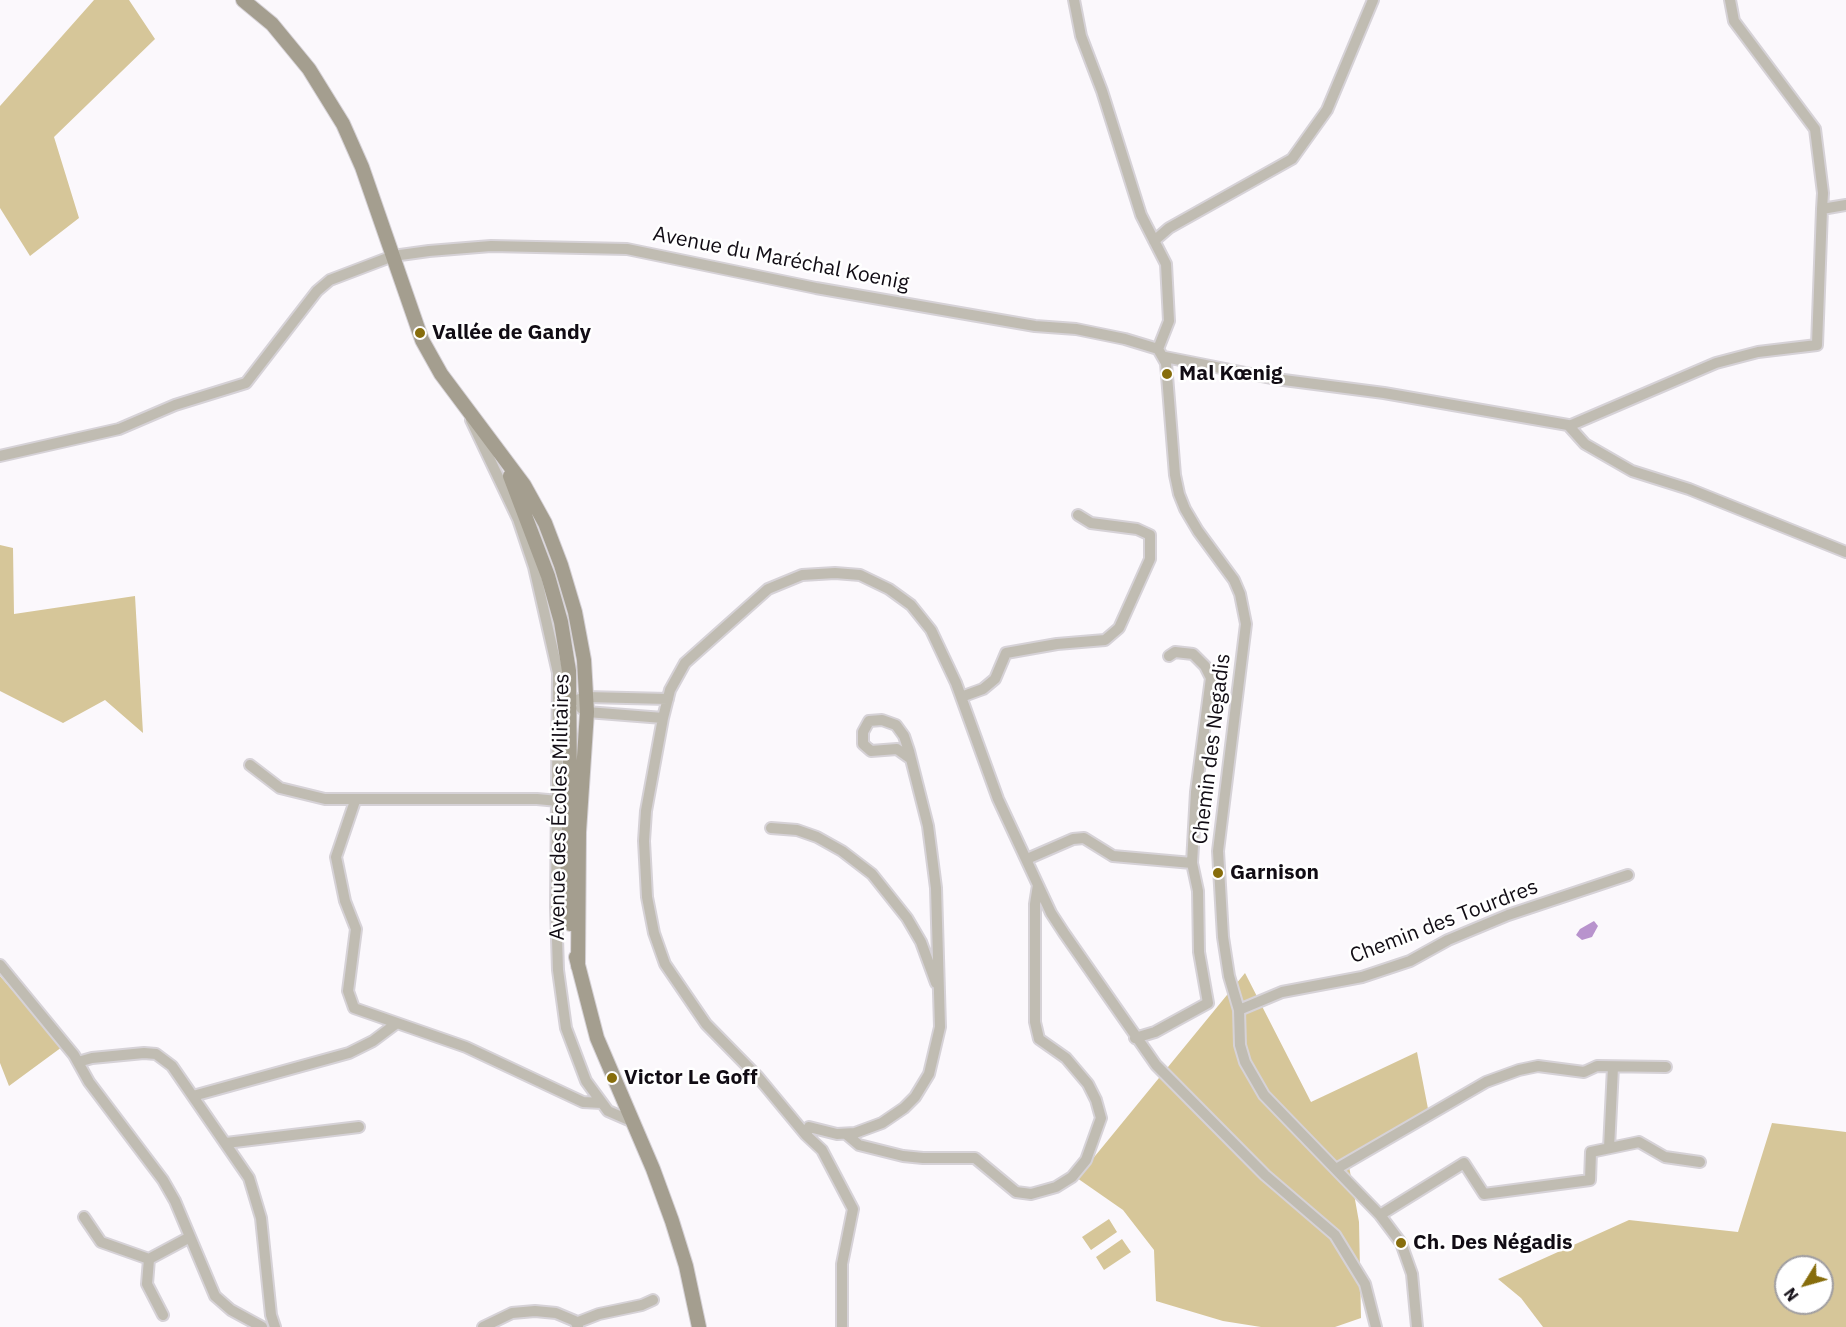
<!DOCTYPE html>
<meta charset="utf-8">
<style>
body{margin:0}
#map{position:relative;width:1846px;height:1327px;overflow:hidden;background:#fbf8fc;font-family:"IBM Plex Sans",sans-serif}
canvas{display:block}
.north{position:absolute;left:1774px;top:1255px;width:60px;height:60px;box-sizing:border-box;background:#fff;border:2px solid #a09ea1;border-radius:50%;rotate:233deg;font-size:16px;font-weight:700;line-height:24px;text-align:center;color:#110c14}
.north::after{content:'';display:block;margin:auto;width:21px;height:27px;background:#876d0c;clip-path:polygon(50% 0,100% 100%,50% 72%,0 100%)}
</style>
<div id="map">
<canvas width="1846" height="1327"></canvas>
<div class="north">N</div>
</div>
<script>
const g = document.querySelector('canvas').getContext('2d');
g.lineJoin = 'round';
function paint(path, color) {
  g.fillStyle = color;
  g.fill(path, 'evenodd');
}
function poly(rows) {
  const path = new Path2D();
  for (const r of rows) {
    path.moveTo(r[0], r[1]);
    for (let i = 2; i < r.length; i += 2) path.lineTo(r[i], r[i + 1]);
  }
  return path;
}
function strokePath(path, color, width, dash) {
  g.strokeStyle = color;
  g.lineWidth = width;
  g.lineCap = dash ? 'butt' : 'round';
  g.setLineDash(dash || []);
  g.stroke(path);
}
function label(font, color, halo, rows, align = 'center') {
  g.font = font + ' "IBM Plex Sans",sans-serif';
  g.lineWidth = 5;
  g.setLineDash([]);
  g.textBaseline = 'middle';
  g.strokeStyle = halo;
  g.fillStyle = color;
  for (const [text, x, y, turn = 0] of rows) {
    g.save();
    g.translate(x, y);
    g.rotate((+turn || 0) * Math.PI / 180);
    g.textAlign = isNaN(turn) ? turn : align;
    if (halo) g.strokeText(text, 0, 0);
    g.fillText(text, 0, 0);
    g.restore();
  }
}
paint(poly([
 [94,0,129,0,155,39,54,137,79,218,30,256,0,208,0,106],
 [0,545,13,548,14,614,135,596,143,733,105,700,63,723,0,691],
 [1245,973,1311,1102,1417,1052,1430,1119,1349,1166,1359,1222,1361,1318,1335,1327,1261,1327,1223,1321,1156,1301,1154,1250,1123,1210,1077,1178],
 [0,976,62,1047,9,1086,0,1063],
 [1772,1123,1846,1132,1846,1327,1543,1327,1521,1298,1498,1279,1629,1220,1738,1232],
 [1786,1267,1822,1267,1822,1303,1786,1303],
 [1109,1219,1117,1232,1091,1250,1082,1237],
 [1122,1239,1131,1252,1104,1270,1096,1257]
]), '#d6c699');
paint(poly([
 [1594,921,1598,926,1592,937,1582,940,1576,935,1580,929]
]), '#b893cd');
const street = poly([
 [1074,0,1081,36,1102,91,1141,215,1166,264,1169,321,1158,349],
 [1730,0,1734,21,1815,129,1823,193,1822,209,1846,205],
 [1154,241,1169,228,1292,159,1327,110,1373,0],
 [1165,357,1276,379,1384,393,1568,425,1585,444,1632,471,1689,489,1846,552],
 [471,420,518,519,534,567,558,673,556,907,558,970,566,1028,586,1081,608,1111,631,1121],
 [1569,426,1716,363,1758,352,1817,345,1822,209],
 [0,456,119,429,175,405,246,383,317,291,330,280,393,256,429,251,491,246,627,249,816,288,1035,326,1076,329,1125,339,1158,349,1166,363,1175,475,1179,494,1185,509,1198,531,1234,580,1240,594,1246,624,1218,851,1223,937,1229,976,1239,1010,1240,1045,1245,1062,1264,1095,1380,1215,1401,1243,1412,1274,1417,1327],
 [961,697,983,689,995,679,1006,653,1057,644,1105,640,1119,628,1150,559,1150,535,1137,529,1091,523,1078,515],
 [570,702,586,697,668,699],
 [581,708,587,712,663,718],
 [250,765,280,788,325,799,537,799,558,801],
 [355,801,336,857,345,901,356,929,348,991,354,1008,466,1047,583,1102,602,1103],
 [771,828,797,830,817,837,842,851,872,874,907,918,921,942,936,983],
 [1027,859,1073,839,1084,838,1113,856,1192,863,1196,792,1211,678,1205,666,1193,654,1175,652,1169,656],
 [0,965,74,1055,89,1082,163,1180,175,1201,215,1296,231,1310,262,1327],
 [1239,1010,1282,992,1362,977,1410,961,1448,940,1508,915,1628,875],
 [1135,1038,1155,1032,1208,1003,1199,952,1198,891,1192,863],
 [78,1062,92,1058,144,1053,156,1054,172,1066,249,1178,261,1218,271,1315,275,1327],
 [193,1096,349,1053,373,1041,397,1023],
 [846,1134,859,1145,903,1156,923,1158,975,1158,1016,1192,1031,1194,1056,1187,1072,1177,1086,1160,1101,1118,1096,1100,1088,1084,1066,1058,1039,1039,1035,1022,1035,904,1038,885],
 [806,1135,758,1077,706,1024,665,964,654,933,647,897,644,841,646,811,663,718,670,690,685,663,768,589,802,575,835,573,860,575,889,589,911,605,931,630,956,683,998,799,1051,913,1064,933,1156,1065,1265,1175,1335,1235,1365,1284,1376,1327],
 [226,1143,359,1127],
 [1609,1148,1613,1067],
 [1336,1169,1486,1082,1519,1070,1538,1066,1584,1072,1597,1066,1666,1067],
 [1380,1215,1464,1163,1484,1194,1590,1180,1591,1152,1639,1142,1665,1157,1700,1162],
 [84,1217,101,1242,149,1259],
 [163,1315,147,1284,149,1259,190,1237],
 [576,1323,599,1314,642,1305,653,1300],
 [483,1327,512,1313,535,1311,556,1313,575,1321,578,1327],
 [842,1327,842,1264,853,1209,822,1150,806,1135,809,1127,837,1134,855,1133,882,1123,904,1108,915,1097,929,1074,940,1027,936,888,928,826,911,759,909,751,904,736,896,725,882,720,869,721,863,732,863,744,871,751,897,749,911,759]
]);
const secondary = poly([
 [243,0,272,24,309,69,343,124,362,167,422,340,441,374,524,485,545,523,561,565,575,612,584,660,587,712,579,832,578,966],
 [510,476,548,576,561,622,569,671,570,787,567,888,570,924],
 [576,957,597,1038,653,1169,672,1221,686,1266,699,1327]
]);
strokePath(street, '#d6d2d7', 14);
strokePath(secondary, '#d6d2d7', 16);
strokePath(street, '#c0bcb2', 10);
strokePath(secondary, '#a49e8f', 14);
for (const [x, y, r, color] of [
 [420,333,6,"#876d0c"],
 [1167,374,6,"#876d0c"],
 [1218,873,6,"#876d0c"],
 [612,1078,6,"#876d0c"],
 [1401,1243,6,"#876d0c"]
]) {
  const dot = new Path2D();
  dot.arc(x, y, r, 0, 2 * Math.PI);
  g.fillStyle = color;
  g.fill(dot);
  strokePath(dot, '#fff', 2);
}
label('21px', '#110c14', '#fff', [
 ["Avenue du Maréchal Koenig",781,259,11],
 ["Chemin des Negadis",1212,749,-83],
 ["Avenue des Écoles Militaires",560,807,-89],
 ["Chemin des Tourdres",1444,922,-21]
]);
label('bold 21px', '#110c14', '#fff', [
 ["Vallée de Gandy",432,333],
 ["Mal Kœnig",1179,374],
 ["Garnison",1230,873],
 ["Victor Le Goff",624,1078],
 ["Ch. Des Négadis",1413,1243]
], 'left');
</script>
